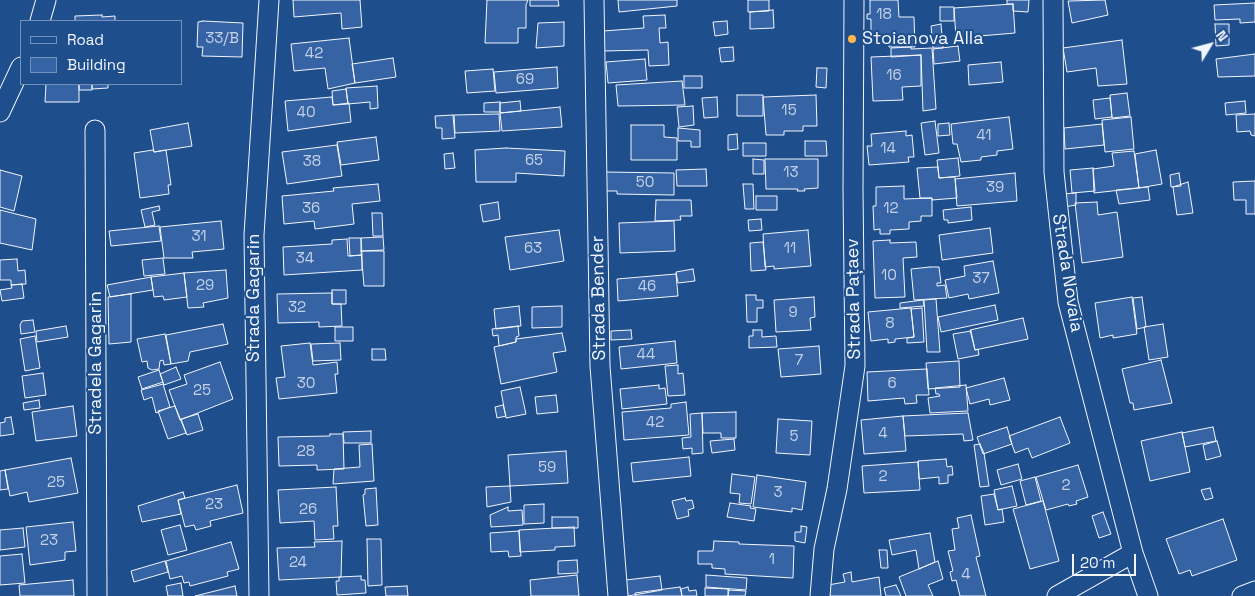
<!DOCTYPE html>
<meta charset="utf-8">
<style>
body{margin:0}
#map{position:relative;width:1255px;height:596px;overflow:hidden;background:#1f4e8c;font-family:"Space Grotesk",sans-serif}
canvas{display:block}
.legend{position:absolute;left:20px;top:20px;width:162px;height:65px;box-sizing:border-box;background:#1f4e8c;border:1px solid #7391ba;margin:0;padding:6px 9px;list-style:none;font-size:15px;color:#f2f6ff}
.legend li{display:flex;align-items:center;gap:10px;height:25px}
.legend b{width:25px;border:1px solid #7391ba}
.north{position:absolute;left:1185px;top:20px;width:50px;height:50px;-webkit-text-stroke:4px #1f4e8c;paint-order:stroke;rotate:53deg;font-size:14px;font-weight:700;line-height:20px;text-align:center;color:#f2f6ff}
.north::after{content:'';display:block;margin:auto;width:18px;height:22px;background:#f2f6ff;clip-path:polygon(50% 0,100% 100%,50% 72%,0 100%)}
.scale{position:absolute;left:1072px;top:554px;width:64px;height:22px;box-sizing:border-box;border:2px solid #f2f6ff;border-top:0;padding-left:6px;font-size:15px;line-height:18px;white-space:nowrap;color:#f2f6ff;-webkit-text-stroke:4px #1f4e8c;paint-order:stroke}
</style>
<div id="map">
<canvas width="1255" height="596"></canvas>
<ul class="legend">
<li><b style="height:6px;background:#1f4e8c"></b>Road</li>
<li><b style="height:14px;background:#3563a3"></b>Building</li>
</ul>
<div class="north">N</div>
<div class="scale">20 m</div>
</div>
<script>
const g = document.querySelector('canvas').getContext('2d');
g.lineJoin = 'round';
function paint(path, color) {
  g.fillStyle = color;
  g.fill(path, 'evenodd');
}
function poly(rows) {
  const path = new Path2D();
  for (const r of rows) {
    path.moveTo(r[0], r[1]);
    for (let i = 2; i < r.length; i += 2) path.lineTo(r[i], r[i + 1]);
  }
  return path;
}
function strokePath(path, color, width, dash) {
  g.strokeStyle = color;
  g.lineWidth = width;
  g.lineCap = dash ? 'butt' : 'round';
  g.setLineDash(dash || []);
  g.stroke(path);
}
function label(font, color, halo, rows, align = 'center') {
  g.font = font + ' "Space Grotesk",sans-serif';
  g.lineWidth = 4;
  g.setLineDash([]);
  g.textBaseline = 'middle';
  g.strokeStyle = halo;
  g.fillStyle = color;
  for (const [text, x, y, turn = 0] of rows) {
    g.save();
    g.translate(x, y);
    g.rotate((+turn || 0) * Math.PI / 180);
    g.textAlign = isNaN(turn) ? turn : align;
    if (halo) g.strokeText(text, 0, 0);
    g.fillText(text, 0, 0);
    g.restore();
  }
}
const building = poly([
 [293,0,360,0,362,27,342,29,341,13,294,17,293,0],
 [487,0,528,0,526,5,526,28,518,28,518,43,485,43,487,0],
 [530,0,558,0,559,6,530,6,530,0],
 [618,0,677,0,677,6,619,12,618,0],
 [748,0,769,0,769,11,748,12,748,0],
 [870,0,898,0,899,17,914,17,915,47,889,47,889,36,871,36,871,19,867,19,867,14,870,14,870,0],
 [1007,0,1029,0,1028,12,1013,11,1013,4,1007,4,1007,0],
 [1105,0,1108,15,1072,23,1068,1,1105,0],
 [1255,3,1255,22,1240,23,1240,19,1215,20,1214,5,1255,3],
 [1013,4,1015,33,956,38,954,8,1013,4],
 [940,7,954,7,954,21,940,21,940,7],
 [773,10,774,28,750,29,750,12,773,10],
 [102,15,102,17,115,16,115,21,75,21,75,16,102,15],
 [665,15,666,28,659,28,660,43,668,42,669,65,649,66,648,50,603,51,603,31,644,28,643,16,665,15],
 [203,21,243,23,242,57,202,56,203,47,197,47,198,22,203,21],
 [727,21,728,34,715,36,713,22,727,21],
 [564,22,564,46,536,48,538,23,564,22],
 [941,24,943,48,933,48,931,26,941,24],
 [1215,24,1229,24,1229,45,1216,46,1215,24],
 [349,38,355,83,328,89,325,68,294,71,291,44,349,38],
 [1122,40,1127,84,1098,86,1096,68,1067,72,1063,48,1122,40],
 [958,46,960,61,934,64,933,49,958,46],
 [733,47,734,61,721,62,719,48,733,47],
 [911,47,911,49,932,48,936,109,923,111,921,55,891,57,891,48,911,47],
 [1255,54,1255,76,1218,77,1216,59,1255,54],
 [921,55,921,86,902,87,903,100,873,101,871,57,921,55],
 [393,58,396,77,355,83,352,64,393,58],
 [645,59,647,80,608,83,606,62,645,59],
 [1001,62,1003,82,969,85,968,65,1001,62],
 [557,67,558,88,496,93,494,72,557,67],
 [817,68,827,68,826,88,816,87,817,68],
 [493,69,495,91,467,93,465,71,493,69],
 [684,76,702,76,702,88,684,88,684,76],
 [682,81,685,105,618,106,616,85,682,81],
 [46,84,79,84,79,102,45,102,46,84],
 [79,84,92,84,92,90,79,90,79,84],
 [92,84,108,84,108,88,92,89,92,84],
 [377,86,378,108,370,109,370,102,348,104,346,88,377,86],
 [346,89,348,104,333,105,332,91,346,89],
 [1127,93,1130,116,1112,118,1110,95,1127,93],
 [737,95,763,95,763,116,737,116,737,95],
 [816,95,817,126,803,126,803,131,784,131,784,135,766,135,763,97,816,95],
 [332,97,333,105,349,103,351,122,288,131,285,101,332,97],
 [717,97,718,117,704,118,702,98,717,97],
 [1110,98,1112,117,1095,119,1093,100,1110,98],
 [520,101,521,111,500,113,500,103,520,101],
 [1245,101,1246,113,1226,115,1225,103,1245,101],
 [500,102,500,112,484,112,484,103,500,102],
 [693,106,694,125,679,127,677,107,693,106],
 [560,107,562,127,502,131,500,113,560,107],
 [499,114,500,131,455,133,454,115,499,114],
 [1255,114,1255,136,1251,135,1250,131,1237,132,1236,115,1255,114],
 [453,115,455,138,442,139,442,128,436,128,435,116,453,115],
 [1009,117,1013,149,997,151,997,155,981,157,981,160,961,162,957,144,953,144,951,124,1009,117],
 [1131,117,1134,149,1105,152,1102,120,1131,117],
 [935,121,939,153,925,155,921,123,935,121],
 [188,123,192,146,154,152,150,130,188,123],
 [949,123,950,135,938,136,938,124,949,123],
 [1102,124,1104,145,1065,149,1064,128,1102,124],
 [631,125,664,125,664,137,677,138,677,160,631,160,631,125],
 [678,128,700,130,700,147,691,147,691,141,678,141,678,128],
 [906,131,906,136,912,135,914,157,908,157,909,162,869,165,867,146,872,146,871,134,906,131],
 [737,134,738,149,728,150,728,135,737,134],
 [376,137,379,160,341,165,337,142,376,137],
 [805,141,826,141,827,156,805,156,805,141],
 [743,143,766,143,766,156,743,156,743,143],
 [337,145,342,176,287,184,282,152,337,145],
 [506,148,565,151,564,176,516,173,516,182,476,182,475,150,506,148],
 [153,150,154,152,166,150,171,185,168,185,169,194,140,198,134,153,153,150],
 [1156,150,1162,184,1139,188,1135,154,1156,150],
 [1134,151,1139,188,1094,193,1093,169,1114,166,1112,153,1134,151],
 [453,153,455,168,445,169,444,154,453,153],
 [958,158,960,176,939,178,937,160,958,158],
 [753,159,764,160,764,174,753,174,753,159],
 [765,159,818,159,818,188,804,189,805,191,797,191,798,189,766,189,765,159],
 [938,167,939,178,955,177,957,198,932,200,932,198,920,198,917,168,938,167],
 [1093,168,1095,191,1072,193,1070,170,1093,168],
 [706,169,707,186,677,186,676,170,706,169],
 [0,170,22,176,14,211,0,207,0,170],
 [604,172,674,173,674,195,617,194,617,191,604,191,604,172],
 [1015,173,1017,201,957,206,955,179,1015,173],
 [1179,173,1181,186,1171,187,1170,175,1179,173],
 [1255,181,1255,214,1246,214,1246,200,1234,200,1233,182,1255,181],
 [1188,182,1193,213,1177,215,1173,187,1188,182],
 [378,184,380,201,352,204,354,224,315,229,314,221,284,224,282,196,334,191,333,188,378,184],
 [743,184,753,184,754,209,745,209,743,184],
 [904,186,904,199,932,198,932,216,921,216,921,221,909,222,909,229,890,230,890,234,880,234,880,229,874,230,873,206,876,206,876,187,904,186],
 [1148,187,1150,200,1119,204,1116,190,1148,187],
 [1076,193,1076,205,1064,207,1062,194,1076,193],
 [756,196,777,196,777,210,756,210,756,196],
 [656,200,691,200,692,216,680,216,681,220,655,221,656,200],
 [498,202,500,219,483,222,480,205,498,202],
 [1097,202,1098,215,1117,212,1123,257,1082,263,1075,203,1097,202],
 [159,206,160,210,152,212,155,225,145,227,141,210,159,206],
 [971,207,972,220,948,223,948,220,944,220,943,210,971,207],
 [0,210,36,219,32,250,0,243,0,210],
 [372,213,382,213,383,236,373,236,372,213],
 [761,219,762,230,749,231,748,220,761,219],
 [221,221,224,249,192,252,193,258,164,258,160,227,221,221],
 [674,221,675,251,620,253,619,223,674,221],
 [159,226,161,241,111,246,109,231,159,226],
 [990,228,993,253,942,260,939,235,990,228],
 [559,230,564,261,510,270,505,237,559,230],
 [808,230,811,266,774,269,774,266,765,267,763,234,808,230],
 [383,237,384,250,361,251,361,238,383,237],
 [349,238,361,238,362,255,350,256,349,238],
 [347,239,348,256,362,255,362,270,284,275,283,247,332,244,332,240,347,239],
 [890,240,890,243,916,242,917,257,903,258,905,297,875,298,873,241,890,240],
 [763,242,766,270,751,271,750,243,763,242],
 [361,251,384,251,384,286,364,286,361,251],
 [163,258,165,274,144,276,142,260,163,258],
 [17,259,18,271,25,270,26,284,11,285,11,280,0,280,0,260,17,259],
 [993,261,999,293,969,299,968,294,949,298,945,280,965,276,964,266,993,261],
 [930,267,939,267,941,283,937,283,937,286,945,285,947,298,914,300,911,269,930,267],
 [693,269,695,281,678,283,676,272,693,269],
 [226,270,228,298,203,303,204,307,188,308,184,273,226,270],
 [184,273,187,297,164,300,163,296,154,297,151,277,184,273],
 [676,274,678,296,618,301,617,279,676,274],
 [151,277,153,290,110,297,107,285,151,277],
 [22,284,24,298,2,301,0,290,12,288,11,285,22,284],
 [332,290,346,290,346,304,332,304,332,290],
 [332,293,332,304,341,304,342,326,319,327,319,322,278,323,277,294,332,293],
 [131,294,131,342,109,344,108,297,131,294],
 [746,295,756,295,756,300,763,300,763,308,757,308,757,322,747,322,746,295],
 [814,297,815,317,810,318,811,330,776,332,774,300,814,297],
 [1132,297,1137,334,1113,338,1113,335,1100,338,1095,303,1132,297],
 [1142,297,1146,327,1137,329,1133,298,1142,297],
 [936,299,940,352,927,352,924,300,936,299],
 [923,300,924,306,900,308,900,303,923,300],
 [995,305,998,320,941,332,938,317,995,305],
 [519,306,521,326,496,329,494,309,519,306],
 [562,306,562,327,532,328,532,307,562,306],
 [911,308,914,337,895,339,895,342,888,343,888,339,871,341,868,312,911,308],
 [922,308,924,342,907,343,907,338,914,337,911,309,922,308],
 [1023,318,1028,339,975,350,970,330,1023,318],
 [33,320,35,332,21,334,20,325,22,321,33,320],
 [223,324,228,344,190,352,188,361,171,364,166,335,223,324],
 [1163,324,1168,357,1149,360,1144,327,1163,324],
 [66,326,68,337,37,342,36,331,66,326],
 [518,326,519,336,516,337,516,342,499,346,498,335,493,336,492,329,518,326],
 [335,327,353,327,353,341,335,341,335,327],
 [631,330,632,339,611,340,611,331,631,330],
 [753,330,762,330,762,337,776,336,777,347,749,348,749,336,753,336,753,330],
 [971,331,975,350,978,349,979,355,958,359,953,334,971,331],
 [562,333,566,351,553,353,557,372,501,384,494,347,516,342,516,339,562,333],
 [165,334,171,364,164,365,163,360,160,361,159,369,152,370,148,368,147,361,142,362,137,339,165,334],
 [35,336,40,368,25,371,20,339,35,336],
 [675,341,677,363,621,369,619,347,675,341],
 [310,343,313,365,337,362,338,374,335,374,337,393,279,399,276,378,285,377,281,346,310,343],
 [340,343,341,360,313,361,311,344,340,343],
 [819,346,821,374,781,377,778,349,819,346],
 [372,349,385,349,386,360,372,360,372,349],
 [1161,360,1172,403,1134,410,1133,403,1130,403,1122,369,1161,360],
 [959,361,960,387,928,389,926,363,959,361],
 [220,362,233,399,180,420,169,390,187,384,184,375,220,362],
 [678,365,678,374,683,373,685,395,668,396,665,366,678,365],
 [176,367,181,379,164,385,160,374,176,367],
 [927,369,929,395,916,395,917,403,905,404,904,398,868,401,867,372,927,369],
 [159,370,163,382,142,389,138,377,159,370],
 [43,373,46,395,25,398,22,376,43,373],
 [1004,378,1010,400,990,405,989,399,970,404,966,388,1004,378],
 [163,384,170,407,156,413,152,397,144,400,141,390,163,384],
 [659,385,659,389,665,388,667,404,622,409,620,389,659,385],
 [966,385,968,411,930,413,928,398,940,396,939,394,936,394,935,388,966,385],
 [520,387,526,414,506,418,501,391,520,387],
 [556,395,558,412,537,414,535,397,556,395],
 [39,400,40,408,24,410,23,403,39,400],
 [686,402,689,435,624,440,622,412,671,408,671,404,686,402],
 [503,405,506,416,497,418,495,407,503,405],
 [73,406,77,436,36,441,32,412,73,406],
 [175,406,186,433,168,439,158,411,175,406],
 [736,412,736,438,721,438,721,433,703,433,702,413,736,412],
 [702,413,703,453,692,454,692,448,683,449,682,438,691,437,690,414,702,413],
 [968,413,973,440,964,441,963,434,905,436,903,416,968,413],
 [198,414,203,430,187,435,181,419,198,414],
 [903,416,906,451,864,454,861,420,903,416],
 [11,417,14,434,0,436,0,423,5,422,5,418,11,417],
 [1060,417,1070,443,1032,458,1028,448,1015,453,1009,436,1060,417],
 [778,419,812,421,810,455,776,453,778,419],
 [1007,427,1012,444,983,454,977,437,1007,427],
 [1213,427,1216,441,1185,447,1182,433,1213,427],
 [371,431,371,443,344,443,343,432,371,431],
 [1182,432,1190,472,1150,481,1141,441,1182,432],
 [330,434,343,434,344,469,317,470,317,465,279,466,278,437,330,436,330,434],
 [734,439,735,450,712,453,710,441,734,439],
 [1217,441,1221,456,1206,460,1203,445,1217,441],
 [372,444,374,481,333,484,334,469,360,467,359,445,372,444],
 [980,444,984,453,989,486,980,487,974,445,980,444],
 [566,451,568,483,510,486,508,455,566,451],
 [689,457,691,476,633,482,631,463,689,457],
 [71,458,78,493,29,502,27,492,10,496,5,470,71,458],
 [946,459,947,467,952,466,953,475,948,475,948,483,939,484,939,477,919,479,918,461,946,459],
 [918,462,920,490,864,493,862,466,918,462],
 [1018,464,1022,479,1001,485,997,470,1018,464],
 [1078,465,1088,497,1076,501,1077,504,1069,506,1068,504,1046,510,1036,477,1078,465],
 [5,470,8,489,0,490,0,471,5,470],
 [732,474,755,477,751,504,739,503,740,494,730,493,732,474],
 [757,475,806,482,802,510,792,508,792,512,753,507,757,475],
 [1035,477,1041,501,1026,505,1020,481,1035,477],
 [237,485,243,513,210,521,211,526,196,530,194,525,185,527,178,500,237,485],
 [510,486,511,502,487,507,486,487,510,486],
 [1012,486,1017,506,998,510,994,490,1012,486],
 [336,487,338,526,333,526,334,539,315,540,314,521,280,523,278,490,336,487],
 [376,488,378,525,366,526,363,495,365,494,365,489,376,488],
 [1210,488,1213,498,1205,500,1201,490,1210,488],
 [183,492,185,498,178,500,181,514,142,522,138,506,183,492],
 [994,494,998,510,1002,509,1004,522,985,525,981,496,994,494],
 [685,498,686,501,692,500,694,508,688,510,689,516,677,519,672,501,685,498],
 [1043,501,1059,561,1030,569,1013,509,1043,501],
 [730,503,751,506,750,508,756,509,754,521,727,517,730,503],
 [544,504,544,523,524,524,524,505,544,504],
 [508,507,508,511,522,510,523,525,491,527,490,515,508,507],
 [1103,512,1111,534,1099,538,1092,516,1103,512],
 [971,515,980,556,976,557,986,596,960,596,956,580,952,581,950,572,953,571,948,551,955,550,952,529,959,528,957,518,971,515],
 [552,517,578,517,578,528,552,528,552,517],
 [1223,519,1237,560,1192,576,1190,570,1179,574,1166,539,1223,519],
 [73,522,76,551,65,552,65,560,30,565,26,527,73,522],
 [180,525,187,550,168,555,161,530,180,525],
 [801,526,807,527,805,543,795,541,795,532,801,532,801,526],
 [574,527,575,546,555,547,555,550,520,552,519,530,574,527],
 [23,528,25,547,0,550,0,530,23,528],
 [519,531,521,556,509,557,508,551,491,552,490,533,519,531],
 [930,533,935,562,919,569,916,550,892,555,889,540,930,533],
 [367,539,381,539,382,585,368,586,367,539],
 [342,541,341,577,279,580,277,548,315,547,314,542,342,541],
 [714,541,739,542,739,544,794,546,793,578,725,574,725,569,712,568,712,564,698,564,698,551,713,551,714,541],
 [231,542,239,569,227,572,228,576,190,586,189,582,184,583,182,576,170,579,166,561,231,542],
 [879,550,887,550,888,568,881,568,879,550],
 [22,554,25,583,0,585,0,556,22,554],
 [577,560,578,573,558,574,558,561,577,560],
 [165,561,168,572,134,582,131,571,165,561],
 [938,561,943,579,928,585,933,596,906,596,899,577,938,561],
 [851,572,852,582,879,577,881,596,830,596,828,585,845,582,843,574,851,572],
 [577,575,579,596,531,596,530,580,577,575],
 [706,575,747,578,746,590,706,587,706,575],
 [361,576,361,580,365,580,366,593,337,595,336,581,339,581,339,577,361,576],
 [660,576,662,590,628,596,626,580,660,576],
 [73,580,74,596,20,596,19,585,73,580],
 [181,583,183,596,168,596,166,586,181,583],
 [896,585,901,596,886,596,884,588,896,585],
 [235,586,237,596,195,596,235,586],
 [407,586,408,596,386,596,385,587,407,586],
 [680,587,682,596,635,596,635,593,680,587],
 [688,587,689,591,696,590,697,596,682,596,681,589,688,587],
 [705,588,729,589,729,590,728,596,705,596,705,588],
 [728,590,746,591,745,596,728,596,728,590]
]);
paint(building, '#3563a3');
strokePath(building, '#f2f6ff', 1);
const street = poly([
 [594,0,600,366,618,596],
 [1053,0,1054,172,1068,302,1133,553,1148,596],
 [40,21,46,0],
 [0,112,21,67],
 [95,130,97,596],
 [259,596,254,235,269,0],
 [820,596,824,549,837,489,855,366,853,189,854,0],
 [1057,596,1133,553],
 [1242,596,1255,591]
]);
strokePath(street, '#f2f6ff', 21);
strokePath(street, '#1f4e8c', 19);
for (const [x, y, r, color] of [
 [852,39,5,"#ffb74d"]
]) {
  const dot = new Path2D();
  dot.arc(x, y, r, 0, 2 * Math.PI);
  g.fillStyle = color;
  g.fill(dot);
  strokePath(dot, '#1f4e8c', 2);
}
label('15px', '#c3d1e8', null, [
 ["18",884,15],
 ["33/B",222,39],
 ["42",314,54],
 ["16",894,76],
 ["69",525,80],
 ["15",789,111],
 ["40",306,113],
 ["41",984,136],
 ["14",888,149],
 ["65",534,161],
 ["38",312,162],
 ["13",791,173],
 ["50",645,183],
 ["39",995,188],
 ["36",311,209],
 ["12",891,209],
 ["31",199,237],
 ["63",533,249],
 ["11",790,249],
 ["34",305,259],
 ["10",889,276],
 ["37",981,279],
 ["29",205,286],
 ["46",647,287],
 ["32",297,308],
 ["9",793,313],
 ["8",890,324],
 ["44",646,355],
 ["7",799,361],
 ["30",306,384],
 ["6",892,384],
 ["25",202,391],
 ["42",655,423],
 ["4",883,434],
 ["5",794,437],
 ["28",306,452],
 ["59",547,468],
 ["2",883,477],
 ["25",56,483],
 ["2",1066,486],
 ["3",778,493],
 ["23",214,505],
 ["26",308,510],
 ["23",49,541],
 ["1",772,560],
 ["24",298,563],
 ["4",966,575]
]);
label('18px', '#f2f6ff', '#1f4e8c', [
 ["Stoianova Alla",862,39]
], 'left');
label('18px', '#f2f6ff', '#1f4e8c', [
 ["Strada Novaia",1067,273,81],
 ["Strada Gagarin",254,298,-90],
 ["Strada Bender",599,298,-91],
 ["Strada Pațaev",854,299,-91],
 ["Stradela Gagarin",96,363,-90]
]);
</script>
